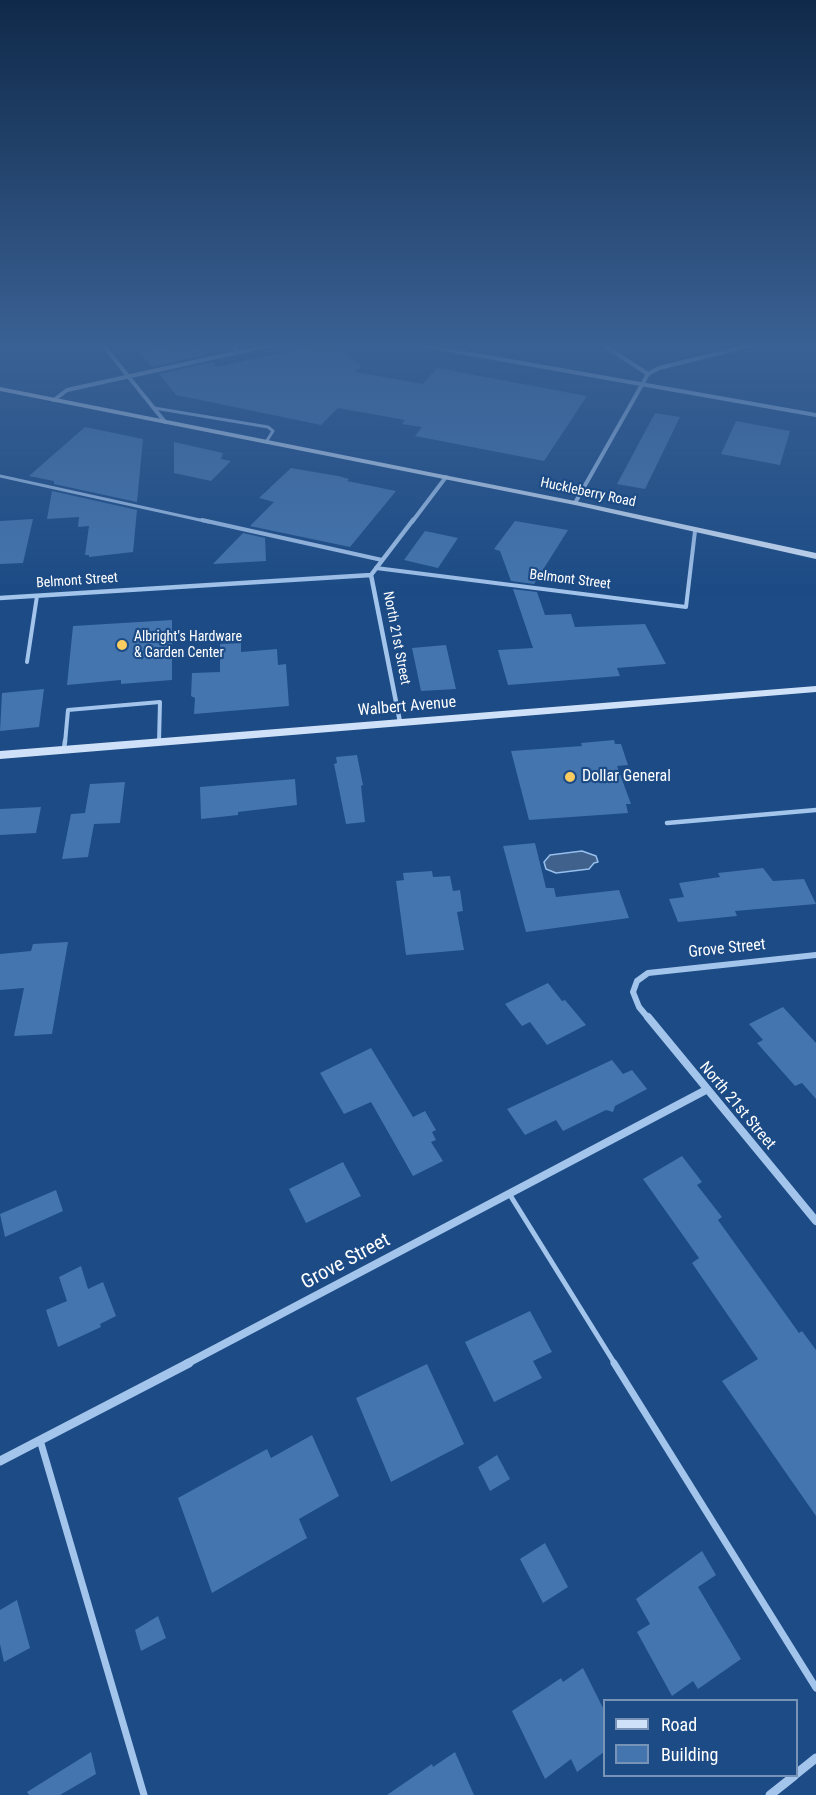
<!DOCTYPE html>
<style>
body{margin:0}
#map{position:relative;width:816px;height:1795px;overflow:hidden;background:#1c4b85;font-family:"Roboto Condensed",sans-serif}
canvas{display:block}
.legend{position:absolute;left:603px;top:1699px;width:195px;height:78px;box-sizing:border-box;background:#1c4b85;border:2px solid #7793b6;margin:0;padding:8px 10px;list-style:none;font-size:18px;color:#fff}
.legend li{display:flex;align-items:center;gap:12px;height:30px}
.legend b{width:30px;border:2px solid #7793b6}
</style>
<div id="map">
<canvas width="816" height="1795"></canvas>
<ul class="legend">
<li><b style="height:8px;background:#cfe1f8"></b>Road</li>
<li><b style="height:16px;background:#4475ae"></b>Building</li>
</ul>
</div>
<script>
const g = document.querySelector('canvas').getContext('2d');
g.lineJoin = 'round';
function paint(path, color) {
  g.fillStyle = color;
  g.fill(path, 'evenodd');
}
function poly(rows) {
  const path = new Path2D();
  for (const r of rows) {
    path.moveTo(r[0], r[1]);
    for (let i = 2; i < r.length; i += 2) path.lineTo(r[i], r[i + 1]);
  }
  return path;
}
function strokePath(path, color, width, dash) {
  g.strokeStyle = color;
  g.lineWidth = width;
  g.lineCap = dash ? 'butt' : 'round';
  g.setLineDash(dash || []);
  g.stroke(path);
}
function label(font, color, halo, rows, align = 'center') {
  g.font = font + ' "Roboto Condensed",sans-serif';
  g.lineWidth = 4.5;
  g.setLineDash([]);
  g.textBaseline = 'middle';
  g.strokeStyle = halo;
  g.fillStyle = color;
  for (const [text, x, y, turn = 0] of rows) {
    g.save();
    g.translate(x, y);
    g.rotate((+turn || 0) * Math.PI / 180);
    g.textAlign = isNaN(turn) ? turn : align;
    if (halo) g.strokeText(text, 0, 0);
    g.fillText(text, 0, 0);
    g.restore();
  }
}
const water = poly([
 [582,851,596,856,598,862,594,863,589,869,556,873,546,869,544,862,550,855,582,851]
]);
paint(water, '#3f618b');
strokePath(water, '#96bfed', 1.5);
paint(poly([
 [177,345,183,352,199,348,205,355,152,367,140,352],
 [319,345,338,345,361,366,355,372,423,384,437,368,587,396,544,461,415,436,422,427,402,424,405,420,338,408,321,425,176,395,159,374,212,362,216,367],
 [655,413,680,417,645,489,617,484],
 [736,421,790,431,780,465,721,454],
 [85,427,143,439,137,502,54,484,54,481,29,476],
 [174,442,223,453,221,459,231,461,211,481,174,473],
 [291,468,338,476,349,479,347,481,396,491,350,547,250,526,274,502,259,498],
 [52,491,137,510,133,552,89,557,89,555,85,555,89,526,78,527,79,517,47,519],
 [33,519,23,563,0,564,0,521],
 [515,521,568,530,534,584,511,581,500,551,494,549],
 [425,531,458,538,438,568,404,560],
 [243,533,265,538,266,561,213,564],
 [513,589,537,592,545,615,571,614,575,627,645,624,666,664,617,668,620,676,508,685,498,650,533,648],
 [172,620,172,680,121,684,121,680,67,685,73,626],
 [241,643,241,652,277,649,278,665,286,664,289,706,194,714,195,698,191,696,192,673,220,672,220,644],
 [446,645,456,689,421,691,412,648],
 [44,689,39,727,0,731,2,693],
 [614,740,615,744,621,744,628,765,617,766,631,804,626,804,628,813,529,820,511,751,582,746,581,743],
 [357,755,363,785,361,786,365,822,346,824,334,764,337,763,336,757],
 [295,779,297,805,238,812,238,815,201,819,200,787],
 [125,782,120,823,94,824,88,857,62,859,71,814,85,813,90,784],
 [41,807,36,833,0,835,0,809],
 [535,843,546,888,554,888,556,897,619,890,629,918,526,932,503,846],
 [763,868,773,881,804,879,816,904,735,911,737,916,678,922,669,899,684,897,679,883,720,877,718,873],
 [432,871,433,877,450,876,453,891,460,890,463,911,457,912,464,950,406,955,396,881,404,880,403,873],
 [68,942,52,1034,14,1036,24,988,0,990,0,954,31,951,33,944],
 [548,983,562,1001,565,1000,586,1025,547,1045,530,1022,522,1026,505,1004],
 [783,1007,816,1043,816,1099,802,1083,795,1086,757,1043,763,1040,749,1024],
 [371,1048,413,1117,425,1111,436,1130,432,1132,436,1140,431,1142,443,1161,413,1176,371,1102,344,1114,320,1073],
 [612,1060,623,1074,632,1070,647,1089,615,1106,613,1112,606,1110,563,1131,556,1120,525,1135,507,1109],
 [682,1156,702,1182,697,1185,722,1217,718,1220,799,1333,802,1331,816,1350,816,1516,722,1381,758,1359,692,1263,699,1258,643,1179],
 [343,1162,361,1196,306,1223,289,1189],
 [56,1190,63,1211,5,1237,0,1214],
 [81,1266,88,1289,103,1282,116,1316,100,1324,101,1327,58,1347,46,1310,67,1301,59,1277],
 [530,1311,552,1352,533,1361,542,1378,494,1402,465,1342],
 [427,1364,464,1444,391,1482,356,1398],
 [312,1435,339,1496,299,1519,307,1538,212,1593,178,1498,267,1449,271,1458],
 [497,1455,510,1479,490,1491,478,1467],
 [545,1543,568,1587,543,1603,520,1559],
 [702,1551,716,1575,698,1587,741,1659,698,1689,693,1681,672,1696,637,1632,650,1624,636,1599],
 [17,1600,30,1648,4,1662,0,1644,0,1610],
 [158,1616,166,1638,141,1651,135,1630],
 [583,1668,604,1710,604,1752,577,1772,571,1759,545,1779,512,1711,561,1678,563,1682],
 [91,1752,96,1774,60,1795,29,1795,27,1792],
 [455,1752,474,1795,387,1795,432,1764,433,1767]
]), '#4475ae');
strokePath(poly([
 [231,345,238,352],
 [154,408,268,427,273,431,266,442],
 [0,476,209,522]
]), '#a3c4eb', 3);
strokePath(poly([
 [202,520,382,560],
 [376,568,686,607,695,531],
 [27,662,37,596],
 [65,743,68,710,160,702,159,742]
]), '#a3c4eb', 4);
strokePath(poly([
 [64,749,65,741],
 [667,823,816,810]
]), '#a3c4eb', 4.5);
strokePath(poly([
 [510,1195,615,1364]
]), '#a3c4eb', 5);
strokePath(poly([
 [614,1363,816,1688],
 [40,1440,144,1795]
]), '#a3c4eb', 7);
strokePath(poly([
 [103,345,165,422],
 [420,345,816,415],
 [603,345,648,374],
 [54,400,67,390,271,345],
 [575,503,648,374,659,368,752,345],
 [412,522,446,477]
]), '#a3c4eb', 4);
strokePath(poly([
 [0,598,371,575],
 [400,722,371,575,413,520]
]), '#a3c4eb', 4.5);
strokePath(poly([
 [649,1019,639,1007,633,992,637,981,648,973,816,955]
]), '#a3c4eb', 6);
strokePath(poly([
 [648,1017,816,1221],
 [186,1364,706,1090]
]), '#a3c4eb', 8);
strokePath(poly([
 [0,1461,189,1363],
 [796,1774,816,1758],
 [770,1795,794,1776]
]), '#a3c4eb', 9);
paint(poly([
 [0,387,575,501,816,553,816,559,575,505,0,391,0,387],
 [816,686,816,692,0,759,0,751,816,686]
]), '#cfe1f8');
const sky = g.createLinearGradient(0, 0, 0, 596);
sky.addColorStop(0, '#0f2949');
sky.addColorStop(0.58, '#3a6194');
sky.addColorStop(1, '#3a619400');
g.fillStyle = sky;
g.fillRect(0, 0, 816, 596);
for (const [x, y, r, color] of [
 [122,645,6,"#fbcd61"],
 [570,777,6,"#fbcd61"]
]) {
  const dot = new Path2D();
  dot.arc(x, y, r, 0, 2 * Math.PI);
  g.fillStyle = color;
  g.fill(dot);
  strokePath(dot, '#1c4b85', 2);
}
label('14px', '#fff', '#1c4b85', [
 ["Huckleberry Road",588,493,12],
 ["Belmont Street",570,580,7],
 ["Belmont Street",77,581,-4],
 ["North 21st Street",396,638,79]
]);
label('14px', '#fff', '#1c4b85', [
 ["Albright's Hardware",134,637],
 ["& Garden Center",134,653]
], 'left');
label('16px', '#fff', '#1c4b85', [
 ["Walbert Avenue",407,707,-5],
 ["Grove Street",727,949,-6],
 ["North 21st Street",737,1106,50]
]);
label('16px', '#fff', '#1c4b85', [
 ["Dollar General",582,777]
], 'left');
label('20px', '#fff', '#1c4b85', [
 ["Grove Street",346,1262,-28]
]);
</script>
